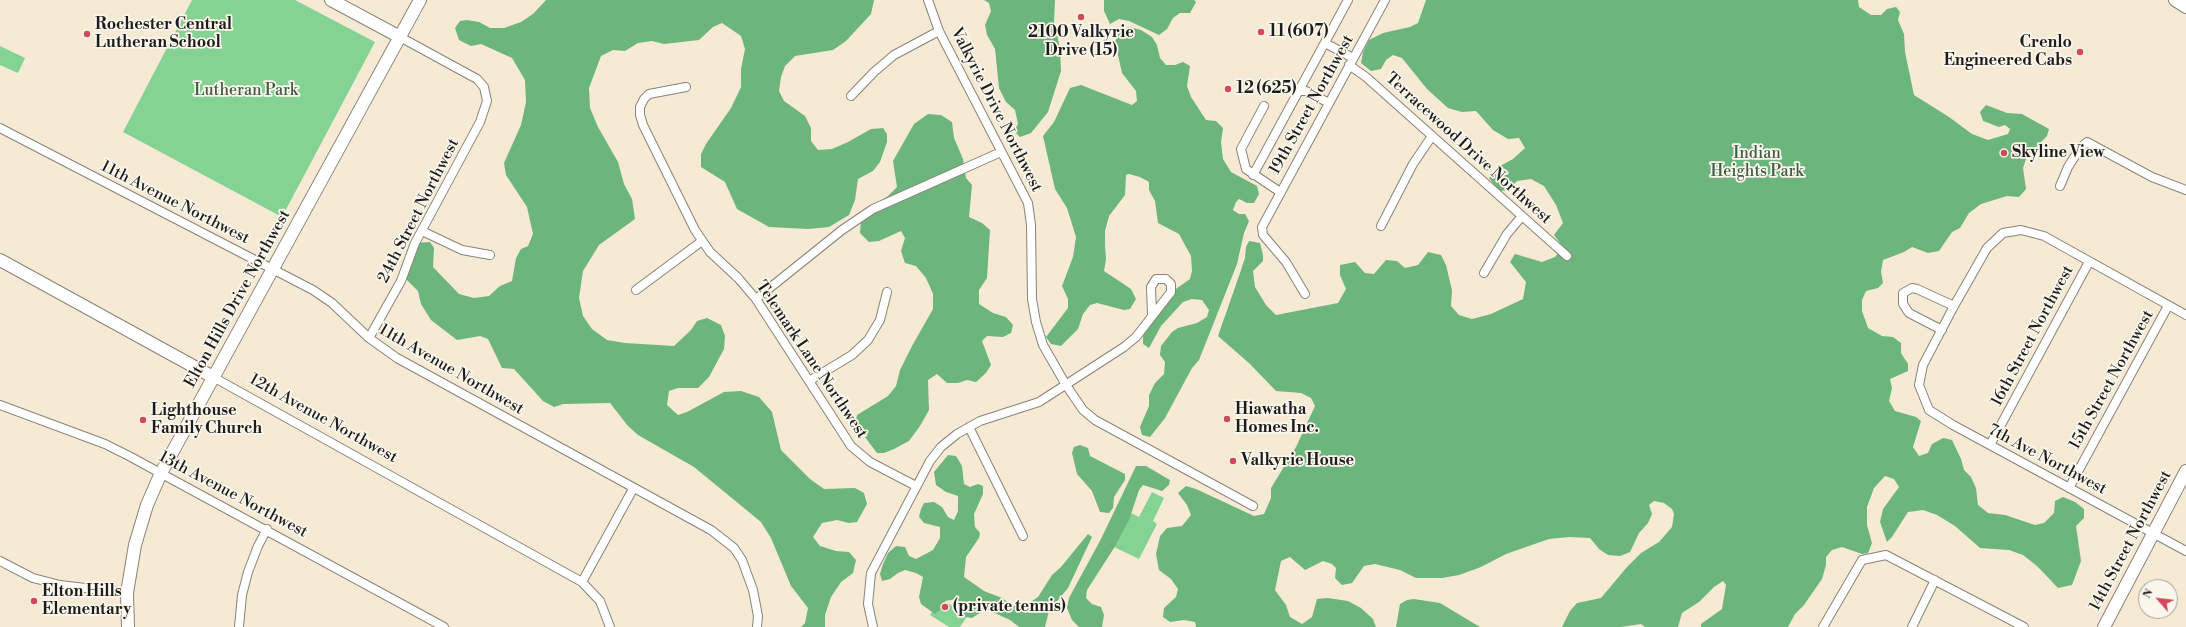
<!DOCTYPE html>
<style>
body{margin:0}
#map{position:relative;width:2186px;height:627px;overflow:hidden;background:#f6ead5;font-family:"Libre Bodoni",serif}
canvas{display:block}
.north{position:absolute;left:2138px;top:579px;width:40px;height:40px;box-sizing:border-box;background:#fbf7ec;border:1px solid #a29f99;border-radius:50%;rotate:298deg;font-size:11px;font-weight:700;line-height:16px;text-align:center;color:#1c1c1c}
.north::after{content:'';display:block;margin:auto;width:14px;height:18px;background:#d1495b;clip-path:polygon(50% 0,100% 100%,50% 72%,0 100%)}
</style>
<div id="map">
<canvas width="2186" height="627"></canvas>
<div class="north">N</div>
</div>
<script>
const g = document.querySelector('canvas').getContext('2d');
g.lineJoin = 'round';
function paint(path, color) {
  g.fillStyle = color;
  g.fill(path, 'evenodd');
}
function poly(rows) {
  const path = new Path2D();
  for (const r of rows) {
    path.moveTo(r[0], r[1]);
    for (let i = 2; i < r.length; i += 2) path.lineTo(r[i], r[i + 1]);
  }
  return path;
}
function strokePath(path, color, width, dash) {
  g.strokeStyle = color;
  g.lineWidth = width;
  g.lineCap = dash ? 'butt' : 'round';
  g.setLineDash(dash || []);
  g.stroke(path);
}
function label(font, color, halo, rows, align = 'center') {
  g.font = font + ' "Libre Bodoni",serif';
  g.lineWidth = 3.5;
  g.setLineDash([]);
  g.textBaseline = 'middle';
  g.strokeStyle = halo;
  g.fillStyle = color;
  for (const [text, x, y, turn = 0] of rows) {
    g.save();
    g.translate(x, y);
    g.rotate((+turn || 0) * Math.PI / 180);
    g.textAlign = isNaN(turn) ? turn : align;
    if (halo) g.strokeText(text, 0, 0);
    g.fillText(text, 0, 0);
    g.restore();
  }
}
paint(poly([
 [192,0,295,0,375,42,282,217,123,132],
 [0,46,25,58,18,73,0,65],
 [1152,492,1164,498,1153,521,1157,524,1139,559,1112,546,1129,512,1139,517],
 [941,599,968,615,960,627,949,627,930,615]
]), '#85d392');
paint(poly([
 [546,0,874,0,871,14,846,41,833,50,795,56,785,66,781,77,779,91,784,101,805,116,811,128,811,141,818,150,832,149,848,142,871,129,883,128,887,134,887,142,880,162,873,171,858,179,855,200,849,215,829,227,808,229,769,227,737,209,725,182,701,167,701,154,706,144,731,108,741,87,741,69,745,49,741,36,722,23,713,27,699,40,664,44,652,41,638,43,625,51,613,50,601,56,589,88,590,108,598,127,618,162,624,184,632,199,635,219,599,245,583,271,579,298,583,316,592,329,607,340,625,343,674,346,691,330,697,321,707,318,721,325,725,336,724,349,709,377,698,388,678,388,669,391,667,405,678,415,687,412,724,392,741,391,759,397,772,412,781,450,810,479,824,489,855,488,864,493,867,504,857,522,849,523,837,520,822,523,813,537,820,546,836,551,849,552,856,560,853,573,841,582,831,597,825,615,825,627,801,627,805,623,808,608,791,586,771,538,761,522,694,467,638,435,628,426,610,403,563,404,554,407,543,401,514,369,502,368,488,339,480,336,457,340,431,320,421,304,418,291,405,278,401,266,408,252,415,243,430,242,434,248,433,267,459,294,474,298,489,296,500,286,512,281,516,258,521,249,528,246,533,234,527,207,506,175,504,163,521,125,526,102,525,80,512,58,481,44,471,46,459,40,455,28,460,21,467,20,479,22,490,28,504,28,521,22,533,14],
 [984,0,1055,0,1054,22,1060,48,1061,71,1048,112,1031,133,1020,137,1014,131,1018,124,1015,110,1006,102,999,88,995,49,987,35,985,25,991,11,989,3],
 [1104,0,1194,0,1196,2,1190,13,1180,13,1173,18,1167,29,1159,35,1129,21,1119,19,1110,24,1104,11],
 [1426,0,1858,0,1859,7,1871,15,1881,15,1887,9,1896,7,1900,12,1898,20,1904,34,1905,52,1914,95,1949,117,1972,134,1988,140,2008,134,2010,129,2005,125,1999,127,1983,121,1980,112,1986,105,2007,113,2022,114,2049,129,2047,136,2027,156,2023,168,2026,189,2019,197,2007,196,1981,204,1969,213,1960,228,1952,232,1939,251,1928,253,1912,247,1904,252,1883,260,1881,272,1883,283,1878,288,1866,291,1862,300,1862,311,1868,328,1882,336,1893,337,1901,343,1901,353,1908,364,1908,371,1890,379,1892,388,1889,401,1895,411,1916,417,1921,421,1913,447,1919,456,1928,453,1932,444,1943,438,1952,440,1961,459,1964,470,1971,477,1976,488,1978,505,1988,513,2005,515,2035,525,2044,523,2054,513,2055,501,2063,497,2075,502,2084,509,2084,518,2076,526,2081,561,2072,585,2058,588,2037,566,2023,555,2009,550,1980,548,1955,526,1937,515,1923,510,1908,512,1892,537,1887,542,1880,522,1883,509,1899,487,1894,479,1885,476,1874,488,1867,507,1867,525,1872,543,1868,553,1862,554,1842,547,1832,550,1826,557,1826,565,1822,579,1804,605,1795,614,1788,627,1701,627,1701,624,1722,609,1726,585,1723,581,1714,587,1699,602,1682,613,1678,627,1645,627,1641,624,1621,627,1562,627,1570,611,1577,603,1601,598,1627,567,1641,553,1659,542,1672,527,1674,514,1672,509,1664,503,1654,501,1649,505,1652,514,1648,523,1639,533,1630,552,1620,556,1608,555,1599,549,1590,538,1569,537,1549,539,1506,554,1481,567,1459,575,1442,578,1416,578,1400,570,1375,564,1364,566,1352,583,1342,585,1335,578,1336,568,1332,564,1323,561,1305,570,1290,557,1281,561,1275,590,1286,605,1290,617,1302,624,1312,617,1317,599,1328,598,1348,601,1361,608,1373,619,1376,627,1196,627,1195,622,1184,620,1170,622,1163,617,1164,608,1176,597,1178,589,1171,579,1159,570,1156,554,1160,536,1167,528,1182,526,1191,515,1187,505,1178,493,1186,486,1196,489,1254,516,1264,514,1271,498,1271,488,1296,447,1315,406,1311,398,1301,393,1276,391,1250,364,1218,336,1239,276,1245,258,1246,247,1249,241,1260,243,1263,255,1263,261,1253,271,1255,287,1266,305,1276,315,1338,303,1346,289,1340,275,1340,265,1355,262,1365,273,1374,274,1386,260,1397,261,1405,268,1418,265,1428,252,1441,255,1446,265,1452,290,1451,306,1459,315,1472,319,1491,314,1523,299,1526,282,1510,262,1515,254,1542,262,1555,257,1563,247,1554,235,1563,223,1556,205,1544,186,1531,179,1517,181,1509,190,1499,191,1489,178,1500,166,1513,159,1525,148,1519,138,1508,139,1493,130,1476,111,1462,112,1448,108,1427,89,1402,58,1393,55,1386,60,1381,69,1371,71,1361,63,1363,52,1369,40,1383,33,1410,27,1418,23],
 [1129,27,1141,30,1152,37,1157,45,1160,58,1166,65,1175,65,1183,62,1190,66,1187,86,1191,97,1206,120,1216,121,1223,128,1221,142,1223,159,1231,172,1257,186,1259,194,1254,203,1247,203,1239,199,1236,202,1233,210,1239,214,1245,214,1249,221,1244,233,1237,264,1199,360,1192,368,1165,418,1150,437,1142,435,1140,427,1149,406,1149,395,1155,383,1164,374,1165,362,1160,355,1161,346,1172,332,1178,328,1197,323,1207,317,1209,310,1202,300,1192,299,1183,302,1161,326,1149,348,1143,344,1143,336,1149,324,1173,291,1190,279,1192,271,1191,256,1179,234,1158,223,1155,201,1149,190,1149,182,1140,177,1129,174,1126,175,1125,195,1109,216,1105,231,1105,246,1106,259,1104,271,1131,289,1136,299,1130,309,1124,310,1097,303,1090,305,1083,314,1078,329,1061,346,1051,344,1046,337,1068,308,1068,299,1062,286,1073,257,1076,237,1067,208,1055,189,1043,136,1054,122,1070,88,1081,85,1132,105,1137,101,1136,91,1122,73,1115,42,1120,30],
 [928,114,941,115,952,122,954,138,963,159,966,178,972,185,969,217,982,223,990,230,987,278,979,290,979,304,993,313,1006,317,1013,325,1011,333,1003,337,987,336,982,341,991,365,986,373,976,382,967,380,958,383,947,383,937,374,928,380,929,410,920,426,909,441,894,449,884,453,877,453,855,424,857,415,888,396,896,386,900,370,912,346,933,309,933,294,926,278,916,266,905,263,901,251,905,238,901,231,879,241,869,242,860,233,861,220,869,208,888,196,897,187,893,161,914,124],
 [1080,445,1088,448,1090,456,1125,474,1125,480,1114,497,1113,508,1109,513,1100,512,1092,491,1077,474,1072,453,1074,447],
 [948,455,956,456,962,466,964,484,970,487,978,484,983,486,983,494,974,514,975,527,980,533,979,538,966,557,964,577,984,591,1002,598,1013,606,1025,602,1029,603,1038,597,1052,575,1061,567,1088,534,1092,537,1068,588,1049,611,1045,627,1019,627,1010,620,986,609,972,618,965,617,962,604,956,599,945,601,941,609,935,614,921,604,919,597,923,577,916,573,905,570,898,573,890,579,882,581,880,574,883,564,888,553,896,546,905,547,909,556,916,559,933,550,940,538,940,527,924,523,919,517,921,509,924,503,934,502,942,507,948,517,954,520,958,511,958,496,946,492,936,485,934,472],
 [1136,466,1146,466,1170,480,1169,485,1162,491,1143,485,1139,490,1129,520,1114,548,1087,590,1086,598,1092,604,1101,607,1104,615,1102,627,1079,627,1072,620,1067,608,1069,598,1101,539],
 [1414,599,1440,603,1480,627,1396,627,1400,604,1407,600]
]), '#6cb57c');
const street = poly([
 [928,0,939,31,1028,203,1031,225,1032,299,1036,322,1043,345,1066,385,1083,410,1095,420,1253,506],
 [1325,43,1353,58],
 [1349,65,1366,77,1567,256],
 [686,87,649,94,644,99,640,107,640,115,643,125,695,230,710,252,738,278,756,299,851,446,870,462,916,486],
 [1299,91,1306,91,1329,103],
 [851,96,874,72,894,55,939,31],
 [1264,106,1241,149,1246,169,1280,192],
 [0,128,313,290,332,303,369,338,397,358,711,530,734,548,742,560,753,590,758,616,757,627],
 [1253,175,1348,0],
 [2060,186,2068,167,2080,148,2087,142,2152,177,2186,190],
 [1381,226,1413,164,1432,136],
 [422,231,462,250,490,255],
 [1484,273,1507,234,1522,216],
 [636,290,702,241],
 [1305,294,1286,262,1263,235,1262,227,1385,0],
 [756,299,842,230,873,209,1001,152],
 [2186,315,2044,236,2021,230,2003,233,1987,248,1954,306,1923,365,1919,385,1929,410,1953,425,2186,551],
 [1942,330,1909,313,1903,304,1903,293,1912,288,1917,289,1954,306],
 [369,338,401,281,415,243,480,122,487,101,484,87,477,79,400,37],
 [213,377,582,582,600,601,610,627],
 [809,381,852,355,868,340,880,320,887,292],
 [0,405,105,444,129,456,444,627],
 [969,427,1023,536],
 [1990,445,2089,262],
 [2069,488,2168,306],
 [0,561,33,578,60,585,127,593],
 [582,582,633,489],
 [239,627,242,595,248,572,258,546,267,529],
 [873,627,868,604,871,573,930,461,941,447,957,434,980,421,1039,402,1124,347,1136,337,1171,292,1171,284,1166,279,1156,279,1151,287,1152,314],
 [1823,627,1862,560,1886,555,2024,627],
 [1912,627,1935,580]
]);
const secondary = poly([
 [331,0,400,37],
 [2175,0,2186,7],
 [0,260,213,377],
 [128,627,127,593,135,545,147,505,161,473,420,0],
 [2104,627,2186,471]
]);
strokePath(street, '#898378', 10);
strokePath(secondary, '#898378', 14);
strokePath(street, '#fff', 8);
strokePath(secondary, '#fff', 12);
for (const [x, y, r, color] of [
 [1081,17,4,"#d1495b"],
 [1261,32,4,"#d1495b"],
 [87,34,4,"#d1495b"],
 [2080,52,4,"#d1495b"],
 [1228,89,4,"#d1495b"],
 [2004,153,4,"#d1495b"],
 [1227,419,4,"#d1495b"],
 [143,420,4,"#d1495b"],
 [1233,461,4,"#d1495b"],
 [34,601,4,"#d1495b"],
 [945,607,4,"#d1495b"]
]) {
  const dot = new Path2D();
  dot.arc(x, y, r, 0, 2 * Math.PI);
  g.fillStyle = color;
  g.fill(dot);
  strokePath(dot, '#fbf7ec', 1.5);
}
label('bold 16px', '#1c1c1c', '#fbf7ec', [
 ["Rochester Central",95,25],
 ["Lutheran School",95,43],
 ["11 (607)",1269,32],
 ["2100 Valkyrie",1081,33,"center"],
 ["Drive (15)",1081,51,"center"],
 ["Crenlo",2072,43,"right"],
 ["Engineered Cabs",2072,61,"right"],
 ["12 (625)",1236,89],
 ["Skyline View",2012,153],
 ["Hiawatha",1235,410],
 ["Homes Inc.",1235,428],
 ["Lighthouse",151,411],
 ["Family Church",151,429],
 ["Valkyrie House",1241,461],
 ["Elton Hills",42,592],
 ["Elementary",42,610],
 ["(private tennis)",953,607]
], 'left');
label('16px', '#415c45', '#fbf7ec', [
 ["Lutheran Park",246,91],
 ["Indian",1757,154],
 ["Heights Park",1757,172]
]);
label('16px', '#1c1c1c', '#fbf7ec', [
 ["19th Street Northwest",1312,105,-61],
 ["Valkyrie Drive Northwest",996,110,63],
 ["Terracewood Drive Northwest",1468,149,42],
 ["11th Avenue Northwest",175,203,27],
 ["24th Street Northwest",419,211,-63],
 ["Elton Hills Drive Northwest",238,299,-61],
 ["16th Street Northwest",2033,336,-62],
 ["Telemark Lane Northwest",811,360,56],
 ["11th Avenue Northwest",451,370,30],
 ["15th Street Northwest",2112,380,-61],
 ["12th Avenue Northwest",323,419,29],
 ["7th Ave Northwest",2047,460,28],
 ["13th Avenue Northwest",233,495,28],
 ["14th Street Northwest",2131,541,-62]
]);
</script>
